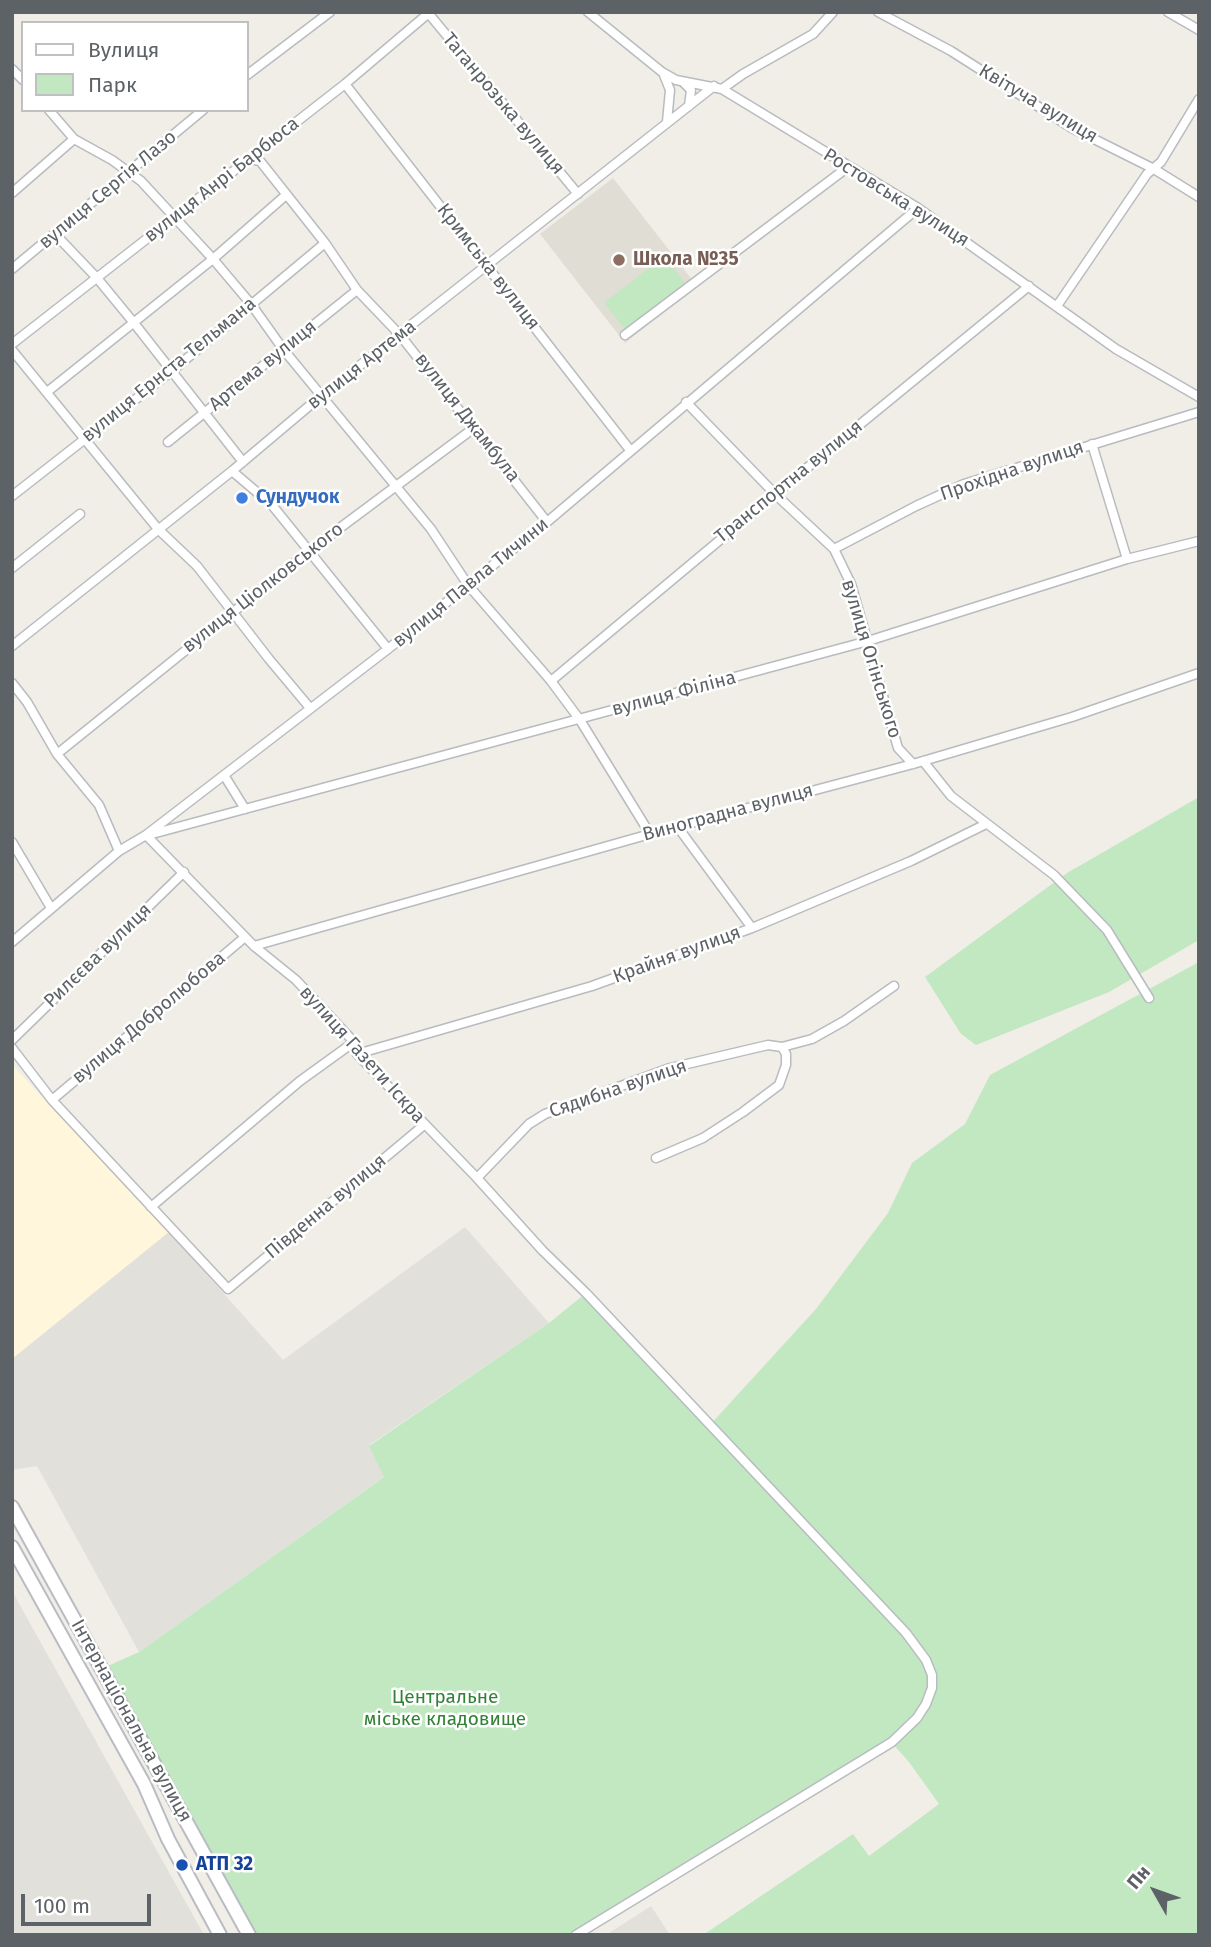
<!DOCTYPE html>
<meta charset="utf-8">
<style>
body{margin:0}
#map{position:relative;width:1211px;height:1947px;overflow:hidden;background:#f0eee6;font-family:"Fira Sans",sans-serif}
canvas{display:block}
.frame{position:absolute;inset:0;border:14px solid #5d6267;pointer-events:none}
.legend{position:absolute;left:21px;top:21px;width:228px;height:91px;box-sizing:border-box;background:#fff;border:2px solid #bec0c2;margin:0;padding:9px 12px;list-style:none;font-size:21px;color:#5d6267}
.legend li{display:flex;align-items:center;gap:14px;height:35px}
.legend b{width:35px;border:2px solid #bec0c2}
.north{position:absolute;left:1120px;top:1856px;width:70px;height:70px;-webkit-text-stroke:5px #fff;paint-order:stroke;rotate:310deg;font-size:19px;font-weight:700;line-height:28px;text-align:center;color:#5d6267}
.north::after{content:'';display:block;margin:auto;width:24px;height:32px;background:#5d6267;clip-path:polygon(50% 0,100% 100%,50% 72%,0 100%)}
.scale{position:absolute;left:21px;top:1894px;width:130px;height:32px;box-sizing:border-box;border:4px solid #5d6267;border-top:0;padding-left:9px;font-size:21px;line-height:24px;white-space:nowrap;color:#5d6267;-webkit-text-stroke:5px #fff;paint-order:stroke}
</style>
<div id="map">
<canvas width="1211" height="1947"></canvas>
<div class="frame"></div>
<ul class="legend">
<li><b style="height:9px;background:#fff"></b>Вулиця</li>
<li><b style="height:19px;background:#c2e8c2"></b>Парк</li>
</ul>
<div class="north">Пн</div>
<div class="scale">100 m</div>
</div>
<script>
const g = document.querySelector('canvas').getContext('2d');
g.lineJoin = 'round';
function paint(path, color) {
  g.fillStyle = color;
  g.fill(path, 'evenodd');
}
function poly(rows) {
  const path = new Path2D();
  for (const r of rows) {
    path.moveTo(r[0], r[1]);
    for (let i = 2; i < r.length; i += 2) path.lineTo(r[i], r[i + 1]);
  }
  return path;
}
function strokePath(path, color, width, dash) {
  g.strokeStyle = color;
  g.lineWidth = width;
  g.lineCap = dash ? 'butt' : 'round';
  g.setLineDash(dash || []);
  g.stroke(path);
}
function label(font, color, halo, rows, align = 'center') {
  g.font = font + ' "Fira Sans",sans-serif';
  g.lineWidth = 5;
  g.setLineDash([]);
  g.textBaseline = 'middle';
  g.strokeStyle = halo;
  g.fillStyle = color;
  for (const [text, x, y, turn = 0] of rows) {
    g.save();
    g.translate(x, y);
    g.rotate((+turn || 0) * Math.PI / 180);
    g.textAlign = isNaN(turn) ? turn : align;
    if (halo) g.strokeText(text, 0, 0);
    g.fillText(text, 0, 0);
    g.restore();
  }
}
paint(poly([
 [12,1065,169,1232,12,1359]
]), '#fff6dc');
paint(poly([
 [465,1227,549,1323,369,1445,385,1476,139,1652,37,1466,12,1470,12,1359,169,1232,283,1360],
 [12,1591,204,1935,12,1935],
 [651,1906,670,1935,606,1935]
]), '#e1e0da');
paint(poly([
 [613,178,697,286,625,343,540,234]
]), '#e0ddd4');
paint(poly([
 [664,256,685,283,625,329,604,303],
 [1199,797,1199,940,1109,992,976,1045,961,1034,925,977,1067,873],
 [1199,962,1199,1935,703,1935,853,1834,869,1856,939,1804,909,1762,891,1742,576,1935,249,1935,101,1669,139,1652,384,1477,369,1446,549,1323,586,1293,709,1426,816,1309,888,1213,912,1163,965,1124,990,1075]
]), '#c2e8c2');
const minor = poly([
 [588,12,662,72,676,80,722,89,918,208,1116,349,1199,397],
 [878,12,951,51,1072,128,1154,169,1199,197],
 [1168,12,1199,30],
 [429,14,578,194],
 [12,69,23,80],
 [247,75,330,12],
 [664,75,670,90,667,122],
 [683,82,691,90,689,106],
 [345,84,630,450],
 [722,89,743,74,813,34,833,12],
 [49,110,74,139,112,160,141,181,213,259,251,304,283,349,431,529,468,585,551,681,580,720,650,834],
 [249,159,260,161,325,243,357,290,400,335,547,522],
 [12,193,74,139],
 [55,234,97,278,134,323,243,462],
 [12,269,203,110],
 [1057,306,1147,174,1161,162,1199,99],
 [625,335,848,167],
 [12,344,345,84,430,12],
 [12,350,158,529,197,566,269,659,310,708],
 [47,392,213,259,286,195],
 [686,402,775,494,834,549,851,584,898,748,913,764],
 [168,442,357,290],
 [1092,444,1127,559],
 [232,471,272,505,388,649],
 [12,496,173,370,325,243],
 [834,549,916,506,964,484,1199,412],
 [12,568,80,514],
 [12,646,232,471,321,396,714,86],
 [551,681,775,494,1029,286],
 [12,683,27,702,57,754,99,805,119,851],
 [57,754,309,551,474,428],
 [923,761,951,796,1054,875,1107,930,1149,998],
 [224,775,245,809],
 [677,826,752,928],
 [152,834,868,641,1127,559,1199,541],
 [146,835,254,946,296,980,354,1042,357,1054,477,1178,542,1250,586,1293,906,1633,926,1660,932,1675,932,1688,926,1704,917,1718,892,1742,576,1935],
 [12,842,51,908],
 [12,942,119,851,146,835,388,649,547,522,918,208],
 [254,946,650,834,913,764,1072,717,1199,673],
 [12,1040,184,872],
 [12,1048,52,1100,228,1289,424,1125],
 [357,1054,592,986,752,928,911,861,986,824],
 [52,1100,245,937],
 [656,1158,703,1138,743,1112,779,1085,786,1065,786,1054,782,1047],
 [477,1178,529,1124,545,1114,670,1068,768,1045,782,1047,812,1039,844,1021,894,986],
 [151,1207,300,1081,354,1042]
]);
const secondary = poly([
 [12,1507,249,1935],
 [12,1547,144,1784,168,1839,220,1935]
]);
strokePath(minor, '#b8bbc0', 11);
strokePath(secondary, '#b9bcc2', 16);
strokePath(minor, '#fff', 8);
strokePath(secondary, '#fff', 12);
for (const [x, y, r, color] of [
 [619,260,7,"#8d6e63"],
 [242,498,7,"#3f7fe0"],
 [182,1865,7,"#1a4fb4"]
]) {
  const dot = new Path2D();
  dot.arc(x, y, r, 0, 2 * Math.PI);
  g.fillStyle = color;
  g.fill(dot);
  strokePath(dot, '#fff', 2.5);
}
label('19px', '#5d6267', '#fff', [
 ["Таганрозька вулиця",503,104,50],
 ["Квітуча вулиця",1038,104,31],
 ["вулиця Анрі Барбюса",222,180,-38],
 ["вулиця Сергія Лазо",108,190,-40],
 ["Ростовська вулиця",896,198,32],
 ["Кримська вулиця",488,267,52],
 ["вулиця Артема",362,365,-38],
 ["Артема вулиця",263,366,-39],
 ["вулиця Ернста Тельмана",169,370,-39],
 ["вулиця Джамбула",467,418,52],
 ["Прохідна вулиця",1012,471,-19],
 ["Транспортна вулиця",789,482,-39],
 ["вулиця Павла Тичини",471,583,-39],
 ["вулиця Ціолковського",263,588,-38],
 ["вулиця Огінського",871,659,73],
 ["вулиця Філіна",674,694,-15],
 ["Виноградна вулиця",728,813,-15],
 ["Крайня вулиця",677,955,-20],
 ["Рилєєва вулиця",98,956,-44],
 ["вулиця Добролюбова",149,1018,-40],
 ["вулиця Газети Іскра",362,1055,48],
 ["Сядибна вулиця",618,1089,-19],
 ["Південна вулиця",326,1207,-40],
 ["Інтернаціональна вулиця",131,1721,61]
]);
label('bold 19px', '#785e54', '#fff', [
 ["Школа №35",633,260]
], 'left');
label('bold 19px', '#366cbe', '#fff', [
 ["Сундучок",256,498]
], 'left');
label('19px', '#318235', '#fff', [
 ["Центральне",445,1698],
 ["міське кладовище",445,1720]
]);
label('bold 19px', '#164399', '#fff', [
 ["АТП 32",196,1865]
], 'left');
</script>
